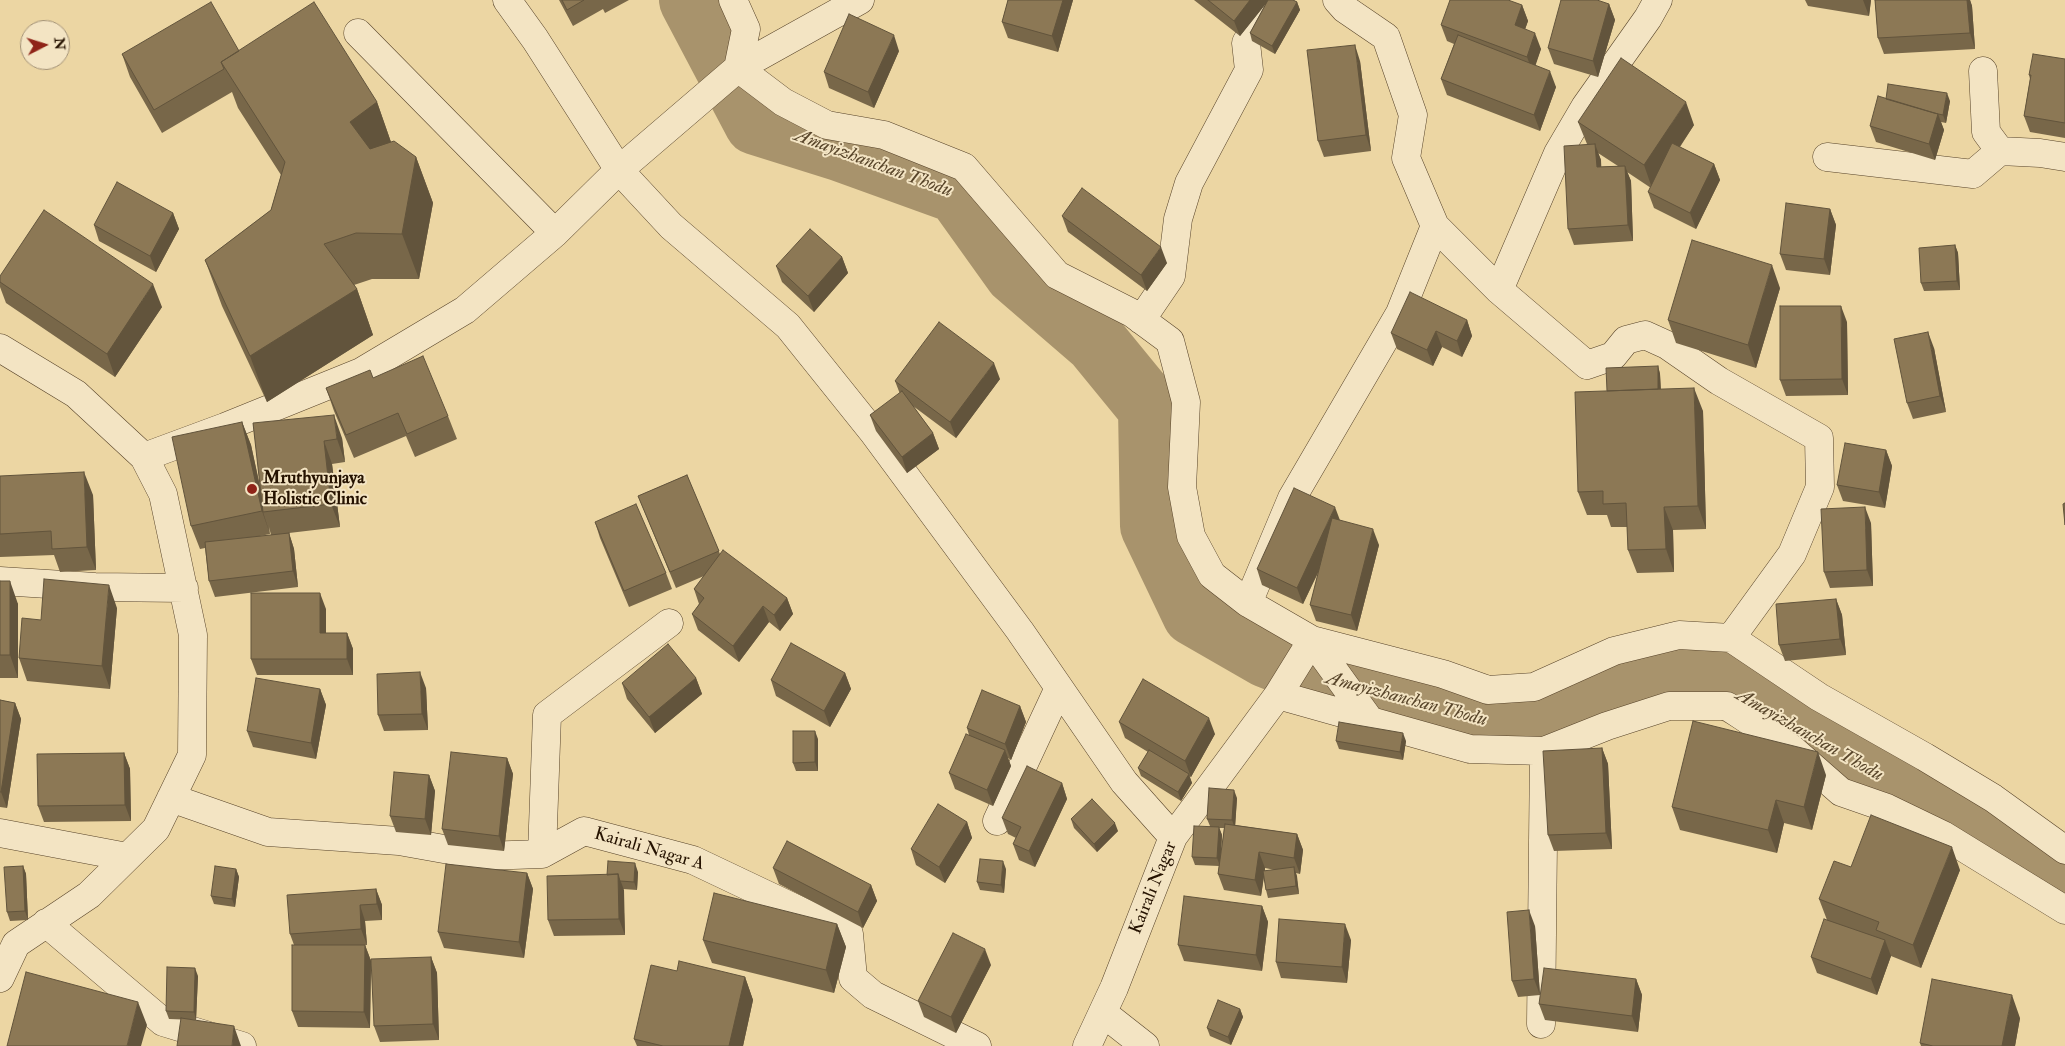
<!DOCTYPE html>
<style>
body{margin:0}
#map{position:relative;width:2065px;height:1046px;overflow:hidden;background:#ecd6a3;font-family:"IM FELL Double Pica",serif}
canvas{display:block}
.north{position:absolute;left:20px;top:20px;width:50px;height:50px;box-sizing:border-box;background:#f3e4c3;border:1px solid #a19075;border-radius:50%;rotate:85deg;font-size:14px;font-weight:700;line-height:20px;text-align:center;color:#251200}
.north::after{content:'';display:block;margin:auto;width:18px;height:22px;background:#8f2418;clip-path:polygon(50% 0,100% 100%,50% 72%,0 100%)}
</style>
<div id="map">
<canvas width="2065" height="1046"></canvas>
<div class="north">N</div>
</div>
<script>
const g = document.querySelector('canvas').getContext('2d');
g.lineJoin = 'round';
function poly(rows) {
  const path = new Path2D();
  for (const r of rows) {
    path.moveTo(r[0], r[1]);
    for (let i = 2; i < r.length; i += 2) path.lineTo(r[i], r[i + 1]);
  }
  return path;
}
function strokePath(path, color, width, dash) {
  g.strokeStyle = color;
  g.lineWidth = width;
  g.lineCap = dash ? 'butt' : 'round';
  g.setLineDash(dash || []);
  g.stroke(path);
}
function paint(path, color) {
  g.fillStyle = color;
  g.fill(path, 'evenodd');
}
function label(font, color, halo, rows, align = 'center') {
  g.font = font + ' "IM FELL Double Pica",serif';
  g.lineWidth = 4;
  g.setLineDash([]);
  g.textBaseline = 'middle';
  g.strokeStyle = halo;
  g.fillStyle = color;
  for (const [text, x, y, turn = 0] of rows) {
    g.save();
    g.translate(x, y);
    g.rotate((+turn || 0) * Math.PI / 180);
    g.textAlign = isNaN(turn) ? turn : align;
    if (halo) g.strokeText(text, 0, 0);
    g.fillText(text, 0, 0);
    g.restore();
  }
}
strokePath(poly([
 [691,0,756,123,839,149,958,192,1016,273,1096,342,1150,408,1152,526,1194,614,1267,656,1349,688,1486,725,1591,704,1690,666,1763,707,1846,760,2065,880]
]), '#a8936c', 64);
const street = poly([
 [507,0,535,39,619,170,671,226,788,326,873,432,1020,631,1124,782,1173,837],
 [733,0,746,29,738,68],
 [1337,0,1345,9,1386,37,1413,115,1406,158,1435,226,1499,290,1587,365,1613,356,1626,340,1645,335,1667,345,1719,381,1819,438,1820,487,1792,554,1731,638],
 [358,33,555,233],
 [738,68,783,102,827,125,884,135,964,167,1057,275,1132,313,1170,341,1186,402,1182,487,1191,536,1212,575,1248,603,1312,640,1443,674,1488,690,1534,687,1614,651,1679,635,1731,638,1819,697,1925,757,1993,798,2065,850],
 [1983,71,1986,132,2000,151,2040,153,2065,157],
 [1827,157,1973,174,2000,151],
 [1499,290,1558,153,1585,107,1648,18,1658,0],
 [1141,320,1171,276,1178,219,1189,183,1249,70,1246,43,1268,4,1272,0],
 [0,348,76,394,144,457,163,494,193,635,192,755,156,829,89,895,16,944,0,978],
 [144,457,225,427,361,372,465,310,555,233,619,170,738,68,860,0],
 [0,581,95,587,184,588],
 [1248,603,1292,498,1400,313,1435,226],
 [1278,695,1470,749,1544,751,1607,726,1669,706,1727,706,1792,749,1841,792,1887,808,1943,835,2065,910],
 [171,798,268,832,399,841,483,856,542,854,584,831,693,860,849,934,853,978,873,995,977,1046],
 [997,821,1059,688],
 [0,833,127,857],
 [542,854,547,715,669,623],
 [46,923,163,1022,242,1046],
 [1103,1013,1145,1046],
 [1541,1024,1544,751],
 [1087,1046,1114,988,1173,837,1278,695,1312,640,1371,722]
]);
strokePath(street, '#574329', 29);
strokePath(street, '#f3e4c3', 28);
paint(poly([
 [559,0,629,0,605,13,603,9,573,26],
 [1008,0,1073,0,1058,52,1008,38,1002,22],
 [1194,0,1293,0,1297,2,1300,10,1275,54,1252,41,1250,33,1266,3,1240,36],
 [1805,0,1871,0,1869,16,1808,6],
 [1875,0,1970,0,1972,6,1975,49,1884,54,1878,38],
 [1609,4,1615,20,1598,77,1554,64,1548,48],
 [1522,5,1528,21,1525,29,1541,49,1535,65,1556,87,1540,131,1447,95,1441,79,1454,44,1447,41,1441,25],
 [239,51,377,102,391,142,416,157,433,203,419,279,372,279,354,285,357,289,373,335,267,402,222,306,205,260,271,210,281,175,238,108,232,92,162,133,130,77,122,54],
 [899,51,874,108,829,88,824,72],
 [2065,59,2065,138,2030,132,2024,116,2030,79,2029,75],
 [1360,61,1371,151,1324,157,1318,141],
 [1886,99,1950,101,1946,123,1941,122,1944,130,1935,160,1876,142,1870,126],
 [1578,122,1694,125,1680,147,1714,164,1720,180,1696,229,1654,208,1648,192,1651,188,1627,172,1631,181,1633,241,1574,245,1568,229,1587,144],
 [1598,153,1618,166,1601,167,1601,160],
 [1830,209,1836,225,1830,275,1786,270,1780,254],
 [173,213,179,229,156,272,99,241,94,225],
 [1062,216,1167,263,1147,291,1068,232],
 [1955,245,1958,253,1960,290,1924,291,1921,283],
 [842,257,848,273,814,312,782,282,776,266],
 [0,276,162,307,115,377,6,303,0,287],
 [1780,288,1756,368,1676,343,1668,320],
 [1467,320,1472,336,1462,357,1442,347,1433,366,1397,349,1391,333],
 [1847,322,1848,395,1786,396,1780,380],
 [1934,348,1946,412,1913,419,1907,403],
 [1658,366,1660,374,1661,389,1703,411,1706,529,1673,530,1674,572,1637,573,1628,550,1627,527,1611,527,1607,515,1587,515,1578,492,1607,391],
 [373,378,448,416,457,439,415,457,406,436,354,458,334,411,326,388],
 [1000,379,956,438,913,406,933,433,939,449,907,473,876,431,870,415,900,394,895,381],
 [242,422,251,445,261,490,253,423,342,438,345,462,332,464,340,527,289,533,294,549,298,587,215,597,209,581,205,548,200,549,191,526],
 [269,527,271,535,260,536,270,534],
 [1886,450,1892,466,1885,508,1843,501,1837,485],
 [687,475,720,554,787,598,793,614,780,631,769,622,739,662,698,630,692,614,699,604,694,589,704,576,676,588,638,496],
 [0,476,93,495,96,570,60,572,54,555,0,557],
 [1340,520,1379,545,1357,631,1316,621,1310,605,1319,571,1303,604,1262,585,1257,569],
 [595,522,666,573,672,589,629,607,600,538],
 [1871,523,1873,586,1830,588,1824,572],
 [0,581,18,604,18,678,0,678],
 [1836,599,1842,615,1846,655,1785,661,1779,645],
 [117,608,110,689,27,681,19,658],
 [326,609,326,633,347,633,353,649,353,675,257,675,251,659],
 [845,673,851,689,830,727,776,696,771,680],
 [696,678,702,694,655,733,627,699,622,683],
 [426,688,428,730,384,731,378,715],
 [320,689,326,705,316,759,253,747,247,731],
 [0,700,15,703,21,719,7,808,0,807],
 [1020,706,1026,722,1011,760,1008,758,1011,766,993,806,955,789,949,773,969,735,967,728],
 [1119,722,1215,734,1191,777,1189,776,1192,783,1181,801,1141,776,1138,768,1148,752,1125,738],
 [818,739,818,771,796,771,793,763],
 [1336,741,1406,741,1403,760,1339,749],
 [1602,748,1608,764,1612,849,1554,851,1548,835],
 [124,753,130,769,131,821,44,822,38,806],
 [507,758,513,774,504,851,448,845,442,829],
 [429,775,435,791,431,835,396,832,390,816],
 [1826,775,1812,830,1784,823,1777,853,1680,830,1672,807],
 [1062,783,1067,799,1035,867,1019,860,1013,844,1016,838,1008,834,1002,818],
 [1237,798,1235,825,1297,834,1303,850,1300,874,1296,873,1299,894,1268,898,1266,890,1264,877,1261,896,1224,890,1218,874,1219,866,1195,865,1192,857,1210,826,1207,819],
 [1219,828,1224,828,1221,856,1222,835],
 [1265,868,1275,870,1265,871],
 [1071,819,1118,831,1097,852,1074,828],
 [967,822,972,838,945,883,916,865,911,849],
 [23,866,26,874,28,920,10,921,7,912],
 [1851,867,1960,870,1921,968,1891,956,1877,995,1817,973,1811,957,1827,920,1819,899],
 [773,868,871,885,877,901,863,928,779,884],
 [236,869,239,877,235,907,214,904,211,896],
 [1006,869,1004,893,980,890,977,882],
 [638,872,637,890,623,889,625,935,554,936,548,920,607,875],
 [527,873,533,889,524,958,444,948,438,932],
 [376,889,382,905,382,920,365,921,367,945,365,945,371,961,370,1028,298,1027,292,1011,294,945,290,934],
 [1262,906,1268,922,1262,971,1184,961,1178,945],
 [837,924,846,947,834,993,712,963,703,940],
 [1535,926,1540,995,1518,997,1512,981],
 [1351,940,1347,983,1281,978,1276,962],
 [431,957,437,973,439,1040,380,1042,374,1026],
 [991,965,956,1033,924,1017,918,1001],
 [677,971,745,977,753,1000,743,1046,637,1046,634,1039],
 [198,976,196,1020,169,1019,166,1011],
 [1636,979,1642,995,1638,1032,1545,1020,1539,1004],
 [1240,1009,1243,1017,1231,1045,1210,1036,1207,1028],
 [2020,1018,2015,1046,1921,1046,1920,1043]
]), '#786749');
paint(poly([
 [1063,0,1073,0,1058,52,1052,36],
 [1250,0,1269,0,1240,36,1234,21],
 [1863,0,1871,0,1869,16],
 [1967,0,1970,0,1972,6,1975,49,1970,33],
 [1297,2,1300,10,1275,54,1272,46],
 [1609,4,1615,20,1598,77,1593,61],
 [1522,5,1528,21,1521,41,1515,25],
 [1535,33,1541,49,1533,73,1527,57],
 [894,35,899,51,874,108,868,92],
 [1355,45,1360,61,1371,151,1366,135],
 [1550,71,1556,87,1540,131,1534,115],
 [1947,93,1950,101,1946,123,1943,115],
 [377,102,393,148,366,168,350,122],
 [1686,102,1694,125,1652,188,1644,165],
 [1938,114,1944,130,1935,160,1929,144],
 [1595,144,1601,160,1602,183,1597,167],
 [416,157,433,203,419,279,402,234],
 [1714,164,1720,180,1696,229,1690,213],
 [1625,166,1631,181,1633,241,1628,225],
 [1830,209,1836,225,1830,275,1824,259],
 [173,213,179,229,156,272,150,256],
 [1955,245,1958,253,1960,290,1957,281],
 [1161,247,1167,263,1147,291,1141,275],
 [842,257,848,273,814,312,808,296],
 [1772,265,1780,288,1756,368,1748,345],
 [153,284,162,307,115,377,107,354],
 [357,289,373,335,267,402,250,356],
 [1841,306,1847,322,1848,395,1842,379],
 [1467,320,1472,336,1462,357,1457,341],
 [1436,331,1442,347,1433,366,1427,350],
 [1928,332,1934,348,1946,412,1940,396],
 [994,363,1000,379,956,438,950,422],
 [1658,366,1660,374,1661,401,1658,393],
 [1694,388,1703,411,1706,529,1698,506],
 [334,415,342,438,345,462,337,439],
 [242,422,251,445,265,511,263,512,270,534,262,511],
 [933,433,939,449,907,473,902,457],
 [324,441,332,464,340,527,331,504],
 [1886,450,1892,466,1885,508,1879,492],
 [84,472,93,495,96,570,87,547],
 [1335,507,1341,523,1303,604,1297,588],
 [1664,507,1673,530,1674,572,1666,549],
 [1865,507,1871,523,1873,586,1867,570],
 [1373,529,1379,545,1357,631,1351,615],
 [289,533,294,549,298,587,293,571],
 [10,581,18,604,18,678,10,655],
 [109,585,117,608,110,689,102,666],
 [320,593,326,609,326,649,320,633],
 [787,598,793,614,780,631,774,615],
 [1836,599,1842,615,1846,655,1840,639],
 [763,606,769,622,739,662,733,646],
 [347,633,353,649,353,675,347,659],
 [420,672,426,688,428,730,422,714],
 [845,673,851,689,830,727,824,711],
 [696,678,702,694,655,733,649,717],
 [320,689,326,705,316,759,311,743],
 [15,703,21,719,7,808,1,792],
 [1020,706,1026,722,1011,760,1005,744],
 [1209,718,1215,734,1191,777,1185,761],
 [815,731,818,739,818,771,815,762],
 [1403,733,1406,741,1403,760,1400,752],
 [1602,748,1608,764,1612,849,1606,833],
 [1005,750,1011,766,993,806,987,790],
 [1818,752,1826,775,1812,830,1804,807],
 [124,753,130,769,131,821,125,805],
 [507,758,513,774,504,851,499,836],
 [1189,774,1192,783,1181,801,1178,792],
 [429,775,435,791,431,835,425,819],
 [1062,783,1067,799,1035,867,1029,851],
 [1234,790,1237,798,1235,829,1232,820],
 [1776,800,1784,823,1777,853,1768,830],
 [967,822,972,838,945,883,939,867],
 [1115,823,1118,831,1097,852,1094,844],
 [1219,827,1222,835,1220,866,1217,858],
 [1297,834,1303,850,1300,874,1294,858],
 [1952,847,1960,870,1921,968,1913,945],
 [1259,852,1265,868,1261,896,1255,880],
 [1003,861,1006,869,1004,893,1001,885],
 [635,863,638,872,637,890,634,882],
 [23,866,26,874,28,920,25,911],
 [1294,867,1297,876,1299,894,1296,886],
 [236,869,239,877,235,907,232,899],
 [527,873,533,889,524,958,519,942],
 [618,874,624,890,625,935,619,919],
 [871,885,877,901,863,928,858,912],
 [376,889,382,905,382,920,377,904],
 [360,905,365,921,367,945,361,929],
 [1262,906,1268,922,1262,971,1256,955],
 [1529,910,1535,926,1540,995,1534,979],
 [837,924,846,947,834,993,826,970],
 [1345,924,1351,940,1347,983,1342,967],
 [1885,940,1891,956,1877,995,1871,979],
 [365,945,371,961,370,1028,364,1012],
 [985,949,991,965,956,1033,951,1017],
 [431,957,437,973,439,1040,433,1024],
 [195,968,198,976,196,1020,194,1012],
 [745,977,753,1000,743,1046,729,1046],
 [1636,979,1642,995,1638,1032,1632,1016],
 [2012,995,2020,1018,2015,1046,2002,1046],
 [138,1002,147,1025,141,1046,127,1046],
 [1240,1009,1243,1017,1231,1045,1228,1037],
 [234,1026,241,1046,232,1046]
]), '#62543c');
const building = poly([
 [562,0,584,0,567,10,562,0],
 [1008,0,1063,0,1052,36,1002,22,1008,0],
 [1208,0,1250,0,1234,21,1208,0],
 [1268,0,1293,0,1297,2,1272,46,1250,33,1268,0],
 [1450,0,1508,0,1522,5,1515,25,1535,33,1527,57,1441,25,1450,0],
 [1561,0,1597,0,1609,4,1593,61,1548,48,1561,0],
 [1875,0,1967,0,1970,33,1878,38,1875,0],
 [211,2,239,51,221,62,224,69,154,110,122,54,211,2],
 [314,2,377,102,350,122,370,149,394,141,416,157,402,234,356,233,324,244,357,289,250,356,205,260,271,210,285,162,221,62,314,2],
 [849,14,894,35,868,92,824,72,849,14],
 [1458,35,1550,71,1534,115,1441,79,1458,35],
 [1355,45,1366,135,1318,141,1307,50,1355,45],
 [2033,54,2065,59,2065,123,2024,116,2031,75,2029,75,2033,54],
 [1621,58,1686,102,1644,165,1578,122,1621,58],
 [1888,84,1947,93,1943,115,1934,113,1886,99,1888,84],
 [1878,96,1938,114,1929,144,1870,126,1878,96],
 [1672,143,1714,164,1690,213,1648,192,1672,143],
 [1595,144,1597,167,1625,166,1628,225,1568,229,1564,146,1595,144],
 [117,182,173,213,150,256,94,225,117,182],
 [1082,188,1161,247,1141,275,1062,216,1082,188],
 [1786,203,1830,209,1824,259,1780,254,1786,203],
 [44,210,153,284,107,354,0,282,0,276,44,210],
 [810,229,842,257,808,296,776,266,810,229],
 [1692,240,1772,265,1748,345,1668,320,1692,240],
 [1955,245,1957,281,1921,283,1919,248,1955,245],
 [1410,292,1467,320,1457,341,1436,331,1427,350,1391,333,1410,292],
 [1780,306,1841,306,1842,379,1780,380,1780,306],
 [939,322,994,363,950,422,895,381,939,322],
 [1928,332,1940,396,1907,403,1894,339,1928,332],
 [423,356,448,416,407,434,398,413,346,435,326,388,370,370,373,378,423,356],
 [1658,366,1658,389,1607,391,1606,368,1658,366],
 [1694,388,1698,506,1664,507,1666,549,1628,550,1626,503,1603,504,1603,491,1578,492,1575,392,1694,388],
 [902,391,933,433,902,457,870,415,902,391],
 [334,415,337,439,324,441,331,504,263,512,253,423,334,415],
 [242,422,262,511,191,526,172,437,242,422],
 [1845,443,1886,450,1879,492,1837,485,1845,443],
 [84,472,87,547,52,549,51,531,0,534,0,476,84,472],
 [687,475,719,551,670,572,638,496,687,475],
 [1294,488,1335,507,1297,588,1257,569,1294,488],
 [2065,503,2065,525,2063,504,2065,503],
 [636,504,666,573,624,591,595,522,636,504],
 [1865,507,1867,570,1824,572,1821,509,1865,507],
 [1332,518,1373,529,1351,615,1310,605,1332,518],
 [289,533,293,571,209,581,205,542,289,533],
 [723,550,787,598,774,615,763,606,733,646,692,614,704,598,694,589,723,550],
 [44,579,109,585,102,666,19,658,22,618,41,620,44,579],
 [0,581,10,581,10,655,0,655,0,581],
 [251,593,320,593,320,633,347,633,347,659,251,659,251,593],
 [1836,599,1840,639,1779,645,1776,604,1836,599],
 [791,643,845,673,824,711,771,680,791,643],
 [668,644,696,678,649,717,622,683,668,644],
 [420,672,422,714,378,715,377,674,420,672],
 [256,678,320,689,311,743,247,731,256,678],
 [1143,679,1209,718,1185,761,1119,722,1143,679],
 [982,690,1020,706,1005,744,967,728,982,690],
 [0,700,15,703,1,792,0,792,0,700],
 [1693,721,1818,752,1804,807,1776,800,1768,830,1672,807,1693,721],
 [1339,722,1403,733,1400,752,1336,741,1339,722],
 [793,731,815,731,815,762,793,763,793,731],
 [966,734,1005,750,987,790,949,773,966,734],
 [1602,748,1606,833,1548,835,1543,751,1602,748],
 [1149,750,1189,774,1178,792,1138,768,1149,750],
 [451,752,507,758,499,836,442,829,451,752],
 [124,753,125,805,38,806,37,754,124,753],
 [1027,766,1062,783,1029,851,1013,844,1021,827,1002,818,1027,766],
 [394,772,429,775,425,819,390,816,394,772],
 [1209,788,1234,790,1232,820,1207,819,1209,788],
 [1092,799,1115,823,1094,844,1071,819,1092,799],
 [938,804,967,822,939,867,911,849,938,804],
 [1871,815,1952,847,1913,945,1876,930,1879,922,1819,899,1834,861,1851,867,1871,815],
 [1225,824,1297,834,1294,858,1259,852,1255,880,1218,874,1225,824],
 [1194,826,1219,827,1217,858,1192,857,1194,826],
 [787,841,871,885,858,912,773,868,787,841],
 [980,859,1003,861,1001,885,977,882,980,859],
 [608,861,635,863,634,882,620,881,618,874,607,875,608,861],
 [446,864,527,873,519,942,438,932,446,864],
 [23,866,25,911,7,912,4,867,23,866],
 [215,866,236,869,232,899,211,896,215,866],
 [1294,867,1296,886,1266,890,1263,871,1294,867],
 [618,874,619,919,548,920,547,876,618,874],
 [376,889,377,904,360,905,361,929,290,934,287,895,376,889],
 [714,893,837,924,826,970,703,940,714,893],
 [1184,896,1262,906,1256,955,1178,945,1184,896],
 [1529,910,1534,979,1512,981,1507,912,1529,910],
 [1279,919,1345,924,1342,967,1276,962,1279,919],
 [1824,919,1885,940,1871,979,1811,957,1824,919],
 [953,933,985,949,951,1017,918,1001,953,933],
 [292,945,365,945,364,1012,292,1011,292,945],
 [431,957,433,1024,374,1026,371,959,431,957],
 [679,961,745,977,729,1046,663,1046,634,1039,651,965,677,971,679,961],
 [167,967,195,968,194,1012,166,1011,167,967],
 [1544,968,1636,979,1632,1016,1539,1004,1544,968],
 [26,972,138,1002,127,1046,7,1046,26,972],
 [1932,979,2012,995,2002,1046,1933,1046,1920,1043,1932,979],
 [1218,1000,1240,1009,1228,1037,1207,1028,1218,1000],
 [181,1018,234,1026,232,1046,177,1046,181,1018]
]);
paint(building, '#8c7855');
strokePath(building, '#62543c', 1);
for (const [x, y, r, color] of [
 [252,489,6,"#8f2418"]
]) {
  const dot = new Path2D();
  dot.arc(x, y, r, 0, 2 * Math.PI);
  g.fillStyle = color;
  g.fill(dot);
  strokePath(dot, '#f3e4c3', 2);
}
label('bold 18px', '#251200', '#f3e4c3', [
 ["Mruthyunjaya",263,479],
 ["Holistic Clinic",263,500]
], 'left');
label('18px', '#251200', '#f3e4c3', [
 ["Kairali Nagar A",649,850,16],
 ["Kairali Nagar",1154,888,-68]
]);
label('italic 19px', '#59462b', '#f3e4c3', [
 ["Amayizhanchan Thodu",873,164,20],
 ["Amayizhanchan Thodu",1406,700,15],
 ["Amayizhanchan Thodu",1809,736,30]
]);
</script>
